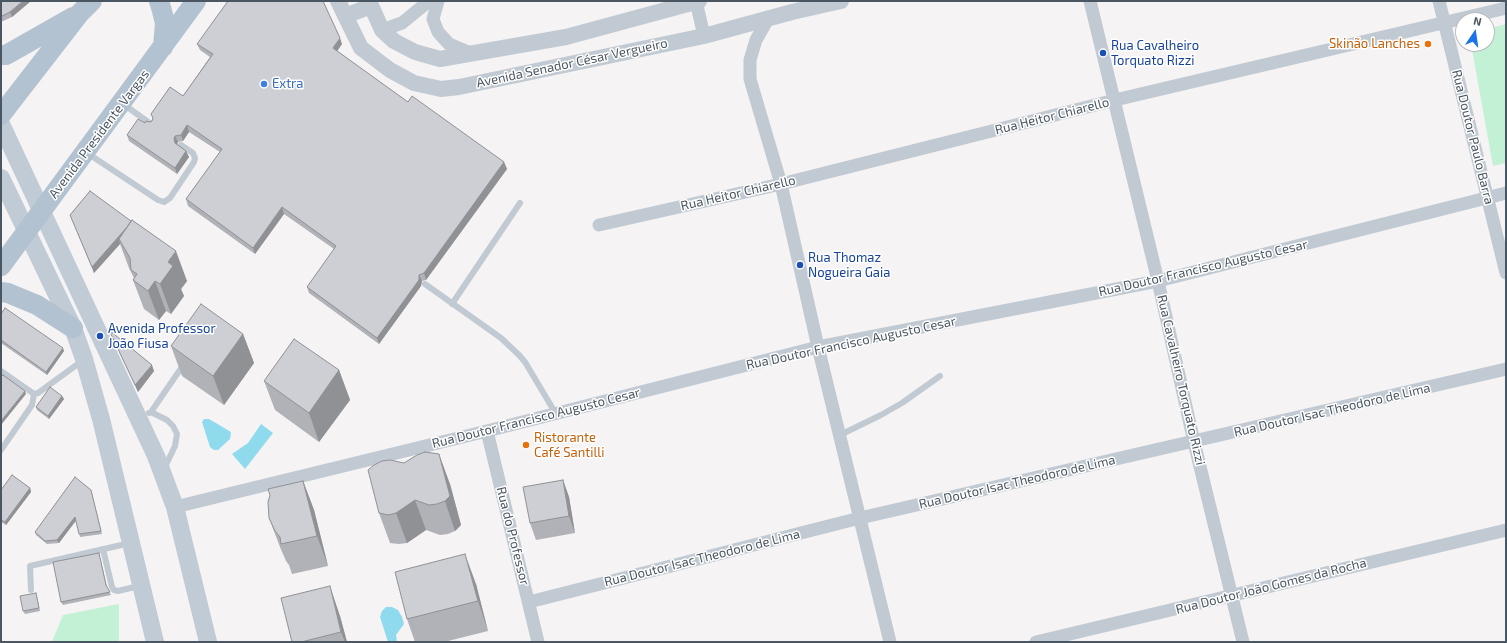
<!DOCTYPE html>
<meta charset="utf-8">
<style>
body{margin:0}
#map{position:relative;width:1507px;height:643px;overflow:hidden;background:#f5f3f3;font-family:"Exo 2",sans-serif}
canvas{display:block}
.frame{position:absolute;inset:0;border:2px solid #4a5661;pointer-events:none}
.north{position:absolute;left:1455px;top:12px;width:40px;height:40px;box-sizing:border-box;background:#fff;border:1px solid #b7bbc0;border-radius:50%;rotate:13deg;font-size:11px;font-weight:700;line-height:16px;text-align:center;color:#4a5661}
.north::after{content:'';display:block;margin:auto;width:14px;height:18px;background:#1a73e8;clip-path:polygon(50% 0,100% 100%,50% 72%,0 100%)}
</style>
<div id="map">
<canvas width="1507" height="643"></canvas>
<div class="frame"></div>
<div class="north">N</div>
</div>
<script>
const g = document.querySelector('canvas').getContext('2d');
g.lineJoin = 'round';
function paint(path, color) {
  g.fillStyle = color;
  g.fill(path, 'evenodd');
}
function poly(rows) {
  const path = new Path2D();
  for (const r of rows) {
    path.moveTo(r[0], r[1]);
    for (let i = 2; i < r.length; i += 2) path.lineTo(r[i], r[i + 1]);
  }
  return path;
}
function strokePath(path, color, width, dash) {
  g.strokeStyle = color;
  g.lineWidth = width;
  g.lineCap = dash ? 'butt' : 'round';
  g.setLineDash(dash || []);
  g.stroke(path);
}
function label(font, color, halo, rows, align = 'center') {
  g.font = font + ' "Exo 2",sans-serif';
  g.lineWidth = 3;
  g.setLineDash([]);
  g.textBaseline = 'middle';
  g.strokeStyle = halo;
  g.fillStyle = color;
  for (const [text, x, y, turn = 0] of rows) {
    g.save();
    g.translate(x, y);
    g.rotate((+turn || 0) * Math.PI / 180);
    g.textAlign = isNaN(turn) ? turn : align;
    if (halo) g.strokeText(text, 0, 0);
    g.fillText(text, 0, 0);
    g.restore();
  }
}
paint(poly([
 [1506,24,1506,163,1493,166,1471,44,1487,44,1487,29],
 [119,604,119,642,52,642,63,615]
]), '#c3f1d5');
paint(poly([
 [204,419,209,419,231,432,230,439,218,450,214,450,210,447,202,422],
 [261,424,273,433,245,469,232,454,248,443],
 [386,607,392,607,398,610,402,617,404,624,396,635,397,642,388,642,380,617,382,611]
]), '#90daee');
strokePath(poly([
 [123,104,151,124],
 [87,153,158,200,164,202,170,198,194,162,195,158,193,153,181,145],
 [425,284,501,338,519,355,525,362,556,414],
 [452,304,520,203],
 [1,371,34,394,38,393,82,361],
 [151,412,184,364],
 [149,413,151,412,167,420,173,426,177,434,175,446,164,469],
 [840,435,881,415,902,403,940,376],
 [1,450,32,405,34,394],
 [103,549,112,587,114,590,118,591,139,586],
 [31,590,30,566,130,543]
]), '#c1cad2', 6);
strokePath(poly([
 [438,1,433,19,438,32,449,44,473,54],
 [696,1,704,36],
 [1090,1,1158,281,1194,442,1243,642],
 [1439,1,1506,273],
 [768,19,756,40,750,60,750,79,781,184,818,347,890,642],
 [382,30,402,23,429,1],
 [599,225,781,184,1115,100,1506,8],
 [487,431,538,642],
 [175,507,487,431,818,347,1158,281,1506,193],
 [529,602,860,518,1506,369],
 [1036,642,1506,530]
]), '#c1cad2', 13);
strokePath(poly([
 [338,1,361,48,390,70,414,83,441,89,459,87,704,36,792,12,841,1],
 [369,1,382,30,394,41,415,52,440,59,566,37,699,1],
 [345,16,371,6]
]), '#c1cad2', 16);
strokePath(poly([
 [1,124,156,456,175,507,208,642],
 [1,178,73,328,84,359,101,419,155,642]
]), '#c1cbd6', 18);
strokePath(poly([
 [159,1,162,11,165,23,163,47],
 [1,55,6,55,73,17],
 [1,115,80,13,92,1],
 [1,266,196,1],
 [1,292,8,293,37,305,73,328]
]), '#b3c2d1', 20);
paint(poly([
 [1,1,31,1,12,17,3,21,1,21],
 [197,44,342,44,337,51,408,102,504,162,507,169,426,280,422,281,421,286,379,344,309,293,307,287,334,249,284,214,255,254,188,206,186,199,220,152,189,132,183,141,178,142,177,144,186,151,189,157,177,174,129,141,127,135,145,123,152,121,153,119,151,114,183,96,210,57,200,50],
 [90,191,187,281,181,289,184,296,171,314,166,311,159,320,144,309,133,280,134,278,129,268,120,244,94,273,70,215],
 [1,314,64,351,47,375,1,343],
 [109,330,154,371,138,392,112,336],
 [243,334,254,363,224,405,182,376,171,346],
 [339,370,350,400,319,442,275,410,264,381],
 [62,396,64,399,49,419,37,410,36,407],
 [563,480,569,497,575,533,536,540,530,523],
 [303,481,314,510,328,566,292,574,289,565,286,561,280,547,269,518],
 [450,484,461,525,455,531,448,534,440,535,426,530,407,543,399,544,390,543,379,513],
 [30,488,31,492,6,525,1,522,1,490],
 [91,490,102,534,80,537,76,521,59,543,47,544,36,535,35,532],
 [99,553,107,587,111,595,63,605,61,602],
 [476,584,488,631,444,642,415,642,407,619],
 [37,596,40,611,25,614,23,611],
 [340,616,347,642,292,642]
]), '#b0b2b7');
paint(poly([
 [23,1,31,1,12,17,10,12],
 [340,38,342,44,335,54,333,48],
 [187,125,189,132,183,141,181,135],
 [175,136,178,142,177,145,175,143,174,139],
 [186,151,189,157,177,174,175,168],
 [504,162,507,169,426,280,424,273],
 [282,207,284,214,255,254,253,248],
 [132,222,119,239,120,244,94,273,92,267],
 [176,251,187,281,181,289,184,296,171,314,160,284,168,262],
 [419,275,422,281,421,286,379,344,377,338],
 [155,281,166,311,159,320,148,291],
 [243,334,254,363,224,405,213,376],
 [63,348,64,351,47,375,46,372],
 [152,365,154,371,138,392,135,385],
 [339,370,350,400,319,442,309,413],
 [25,391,26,394,1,425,1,421],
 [62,396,64,399,49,419,48,416],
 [439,454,450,484,461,525,455,531,445,501],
 [563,480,569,497,575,533,569,516],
 [303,481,314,510,328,566,317,536],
 [30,488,31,492,6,525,5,522],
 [415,500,426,530,407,543,396,513],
 [75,517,76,520,59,543,57,540],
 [465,554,476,584,488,631,478,601],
 [330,586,340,616,347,642,345,642,341,632]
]), '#909195');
const building = poly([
 [1,1,23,1,10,12,2,16,1,16,1,1],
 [228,1,323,1,340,38,333,48,408,102,412,96,504,162,424,273,419,275,419,280,377,338,307,287,336,246,282,207,253,248,186,199,222,149,187,125,181,135,175,136,174,139,175,143,186,151,175,168,127,135,138,119,145,123,146,121,149,122,152,121,153,118,151,114,170,87,183,96,213,54,197,44,228,1],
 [90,191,131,221,127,227,92,267,70,215,90,191],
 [132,220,176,251,168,262,173,266,160,284,155,281,148,291,133,280,137,274,131,270,130,258,119,239,132,220],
 [201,304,243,334,213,376,171,346,201,304],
 [5,308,63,348,46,372,1,340,1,314,5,308],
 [109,330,152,365,135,385,109,330],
 [294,339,339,370,309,413,264,381,294,339],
 [3,375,25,391,1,421,1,377,3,375],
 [50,387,62,396,48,416,36,407,50,387],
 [425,452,439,454,450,496,445,501,437,504,429,505,415,500,396,513,388,515,379,513,368,470,374,465,382,461,390,460,404,463,417,455,425,452],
 [12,475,30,488,5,522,1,520,1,490,12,475],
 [75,477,91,490,101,531,79,534,75,517,57,540,45,541,35,532,75,477],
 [563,480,569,516,530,523,523,487,563,480],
 [303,481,317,536,281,544,280,537,275,531,269,518,268,502,270,495,268,489,303,481],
 [99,553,106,585,110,592,61,602,53,562,99,553],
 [465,554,478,601,407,619,395,572,465,554],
 [330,586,341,632,301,642,292,642,281,598,330,586],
 [36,593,39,608,23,611,20,596,36,593]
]);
paint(building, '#cdcfd5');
strokePath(building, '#909195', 1);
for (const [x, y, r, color] of [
 [1428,44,4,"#e8710a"],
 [1103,53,4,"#1a4fb4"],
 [264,84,4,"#3f7fe0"],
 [800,265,4,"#1a4fb4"],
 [100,336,4,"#1a4fb4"],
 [526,445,4,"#e8710a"]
]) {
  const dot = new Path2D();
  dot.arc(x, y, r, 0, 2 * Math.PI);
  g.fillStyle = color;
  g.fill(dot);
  strokePath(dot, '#fff', 1.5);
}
label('13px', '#c56008', '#fff', [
 ["Skinão Lanches",1420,44],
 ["Ristorante",534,438,"left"],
 ["Café Santilli",534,453,"left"]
], 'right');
label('13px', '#164399', '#fff', [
 ["Rua Cavalheiro",1111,46],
 ["Torquato Rizzi",1111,61],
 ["Rua Thomaz",808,258],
 ["Nogueira Gaia",808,273],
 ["Avenida Professor",108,329],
 ["João Fiusa",108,344]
], 'left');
label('13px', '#4a5661', '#fff', [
 ["Avenida Senador César Vergueiro",572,63,-12],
 ["Rua Heitor Chiarello",1052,116,-14],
 ["Avenida Presidente Vargas",99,134,-53],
 ["Rua Doutor Paulo Barra",1473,137,76],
 ["Rua Heitor Chiarello",738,193,-13],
 ["Rua Doutor Francisco Augusto Cesar",1203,268,-13],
 ["Rua Doutor Francisco Augusto Cesar",851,343,-12],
 ["Rua Cavalheiro Torquato Rizzi",1181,380,77],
 ["Rua Doutor Isac Theodoro de Lima",1332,410,-13],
 ["Rua Doutor Francisco Augusto Cesar",536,418,-14],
 ["Rua Doutor Isac Theodoro de Lima",1017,482,-13],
 ["Rua do Professor",513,536,76],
 ["Rua Doutor Isac Theodoro de Lima",702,558,-14],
 ["Rua Doutor João Gomes da Rocha",1271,586,-14]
]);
label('13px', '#366cbe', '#fff', [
 ["Extra",272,84]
], 'left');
</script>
